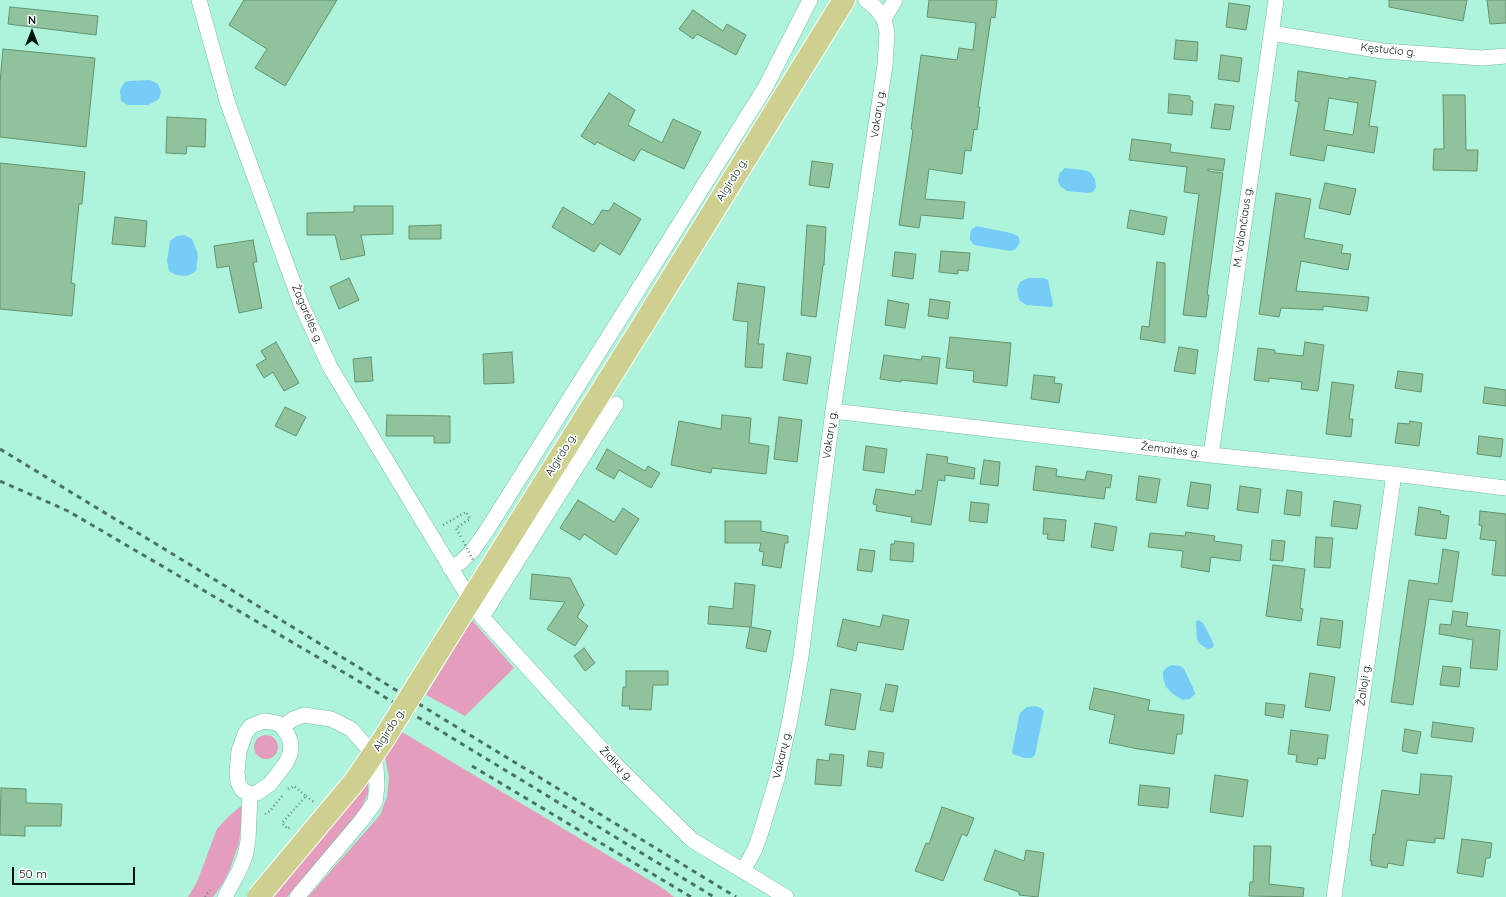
<!DOCTYPE html>
<meta charset="utf-8">
<style>
body{margin:0}
#map{position:relative;width:1506px;height:897px;overflow:hidden;background:#aef4dc;font-family:Quicksand,sans-serif}
canvas{display:block}
.north{position:absolute;left:12px;top:12px;width:40px;height:40px;-webkit-text-stroke:3px #fff;paint-order:stroke;rotate:0deg;font-size:11px;font-weight:700;line-height:16px;text-align:center;color:#00140c}
.north::after{content:'';display:block;margin:auto;width:14px;height:18px;background:#00140c;clip-path:polygon(50% 0,100% 100%,50% 72%,0 100%)}
.scale{position:absolute;left:12px;top:867px;width:123px;height:18px;box-sizing:border-box;border:2px solid #00140c;border-top:0;padding-left:5px;font-size:12px;line-height:14px;white-space:nowrap;color:#00140c;-webkit-text-stroke:3px #fff;paint-order:stroke}
</style>
<div id="map">
<canvas width="1506" height="897"></canvas>
<div class="north">N</div>
<div class="scale">50 m</div>
</div>
<script>
const g = document.querySelector('canvas').getContext('2d');
g.lineJoin = 'round';
function paint(path, color) {
  g.fillStyle = color;
  g.fill(path, 'evenodd');
}
function poly(rows) {
  const path = new Path2D();
  for (const r of rows) {
    if (r.length === 3) {
      path.moveTo(r[0] + r[2], r[1]);
      path.arc(r[0], r[1], r[2], 0, 2 * Math.PI);
      continue;
    }
    path.moveTo(r[0], r[1]);
    for (let i = 2; i < r.length; i += 2) path.lineTo(r[i], r[i + 1]);
  }
  return path;
}
function strokePath(path, color, width, dash) {
  g.strokeStyle = color;
  g.lineWidth = width;
  g.lineCap = dash ? 'butt' : 'round';
  g.setLineDash(dash || []);
  g.stroke(path);
}
function label(font, color, halo, rows, align = 'center') {
  g.font = font + ' Quicksand,sans-serif';
  g.lineWidth = 3.5;
  g.setLineDash([]);
  g.textBaseline = 'middle';
  g.strokeStyle = halo;
  g.fillStyle = color;
  for (const [text, x, y, turn = 0] of rows) {
    g.save();
    g.translate(x, y);
    g.rotate((+turn || 0) * Math.PI / 180);
    g.textAlign = isNaN(turn) ? turn : align;
    if (halo) g.strokeText(text, 0, 0);
    g.fillText(text, 0, 0);
    g.restore();
  }
}
paint(poly([
 [472,620,514,668,465,716,426,695],
 [402,732,664,889,674,897,308,897,380,815,387,797,389,777,385,758],
 [266,747,12],
 [368,781,368,794,359,812,287,897,272,897],
 [241,806,242,817,239,843,230,869,223,883,213,897,188,897,197,882,217,829,228,817]
]), '#e49dbd');
paint(poly([
 [150,80,158,84,161,92,159,99,148,105,128,105,121,101,120,90,124,83,128,81],
 [1065,168,1083,170,1090,172,1095,179,1096,187,1093,192,1087,193,1067,191,1060,186,1058,181,1059,174],
 [976,226,1011,233,1018,236,1020,242,1016,249,1010,251,974,245,970,240,970,235,971,230],
 [184,235,192,239,198,254,196,271,187,276,176,275,169,271,167,261,170,241,177,236],
 [1028,278,1043,278,1048,280,1053,304,1052,307,1026,305,1019,300,1017,289,1020,282],
 [1199,620,1203,623,1212,640,1214,645,1212,648,1208,649,1201,645,1197,640,1196,624,1196,621],
 [1171,665,1180,666,1184,669,1193,688,1195,694,1190,699,1183,700,1174,695,1166,687,1163,678,1163,672,1166,668],
 [1035,706,1041,708,1044,712,1043,716,1035,755,1031,758,1024,758,1013,754,1012,751,1020,713,1027,707]
]), '#75ccf7');
const building = poly([
 [244,0,337,0,285,86,255,68,267,49,229,25,244,0],
 [929,0,997,0,995,18,991,17,978,107,980,107,977,130,974,129,971,151,965,150,962,174,929,169,925,199,965,202,963,219,921,215,919,228,899,225,913,130,911,129,921,55,957,60,959,48,973,50,976,23,927,17,929,0],
 [1389,0,1467,0,1463,21,1389,7,1389,0],
 [1487,0,1506,0,1506,23,1490,24,1487,0],
 [1229,3,1250,6,1246,30,1226,27,1229,3],
 [10,7,98,16,96,35,8,24,10,7],
 [693,10,723,31,727,24,746,35,736,55,697,34,693,39,679,29,693,10],
 [1176,40,1198,42,1197,61,1174,59,1176,40],
 [3,49,95,58,86,147,0,137,0,83,3,49],
 [1221,55,1242,58,1239,82,1218,79,1221,55],
 [1298,71,1349,79,1349,77,1376,81,1369,126,1378,127,1374,153,1327,145,1324,161,1290,155,1299,102,1295,101,1298,71],
 [1329,98,1358,103,1353,135,1324,130,1329,98],
 [609,93,635,110,628,125,662,143,673,119,701,132,684,169,641,149,634,161,597,142,595,145,581,136,609,93],
 [1169,94,1190,96,1190,100,1193,101,1192,115,1168,113,1169,94],
 [1443,95,1465,95,1466,150,1478,150,1477,171,1433,170,1434,149,1444,149,1443,95],
 [1215,104,1234,106,1230,130,1211,128,1215,104],
 [167,117,206,119,205,147,187,146,186,154,166,153,167,117],
 [1132,139,1171,144,1170,152,1225,159,1223,171,1208,169,1208,171,1223,173,1207,295,1209,295,1206,317,1183,315,1199,194,1184,192,1187,167,1129,160,1132,139],
 [812,161,833,164,829,188,809,185,812,161],
 [0,163,85,172,82,204,79,204,71,283,75,284,72,316,0,309,0,163],
 [1325,183,1356,189,1350,215,1319,208,1325,183],
 [1276,193,1311,199,1304,238,1343,245,1341,253,1351,254,1348,270,1301,261,1296,291,1369,297,1367,311,1323,306,1323,310,1281,308,1279,317,1259,314,1276,193],
 [614,203,641,219,620,255,600,243,594,252,552,227,563,207,593,225,602,210,609,211,614,203],
 [354,206,393,206,393,234,361,235,365,255,341,260,335,235,307,235,307,213,354,212,354,206],
 [1130,210,1167,217,1164,235,1127,228,1130,210],
 [115,217,147,221,145,247,112,244,115,217],
 [441,225,441,239,409,239,409,226,441,225],
 [807,225,826,227,824,265,823,265,816,317,801,315,807,225],
 [253,240,257,262,253,262,262,308,239,313,229,266,217,268,214,246,253,240],
 [941,251,970,253,968,271,958,270,958,274,939,272,941,251],
 [895,252,916,254,913,279,892,276,895,252],
 [1157,262,1165,263,1165,343,1140,339,1142,326,1149,327,1157,262],
 [349,278,359,300,339,309,330,287,349,278],
 [738,283,765,287,758,344,764,344,762,368,745,367,748,322,733,320,738,283],
 [930,299,950,302,948,319,928,316,930,299],
 [888,300,909,304,905,328,885,325,888,300],
 [950,337,1011,343,1007,386,973,382,974,371,946,368,950,337],
 [276,342,299,383,284,391,273,372,264,378,256,365,266,359,261,351,276,342],
 [1305,342,1324,345,1318,391,1301,389,1302,382,1269,378,1269,382,1254,380,1258,348,1275,350,1275,353,1303,356,1305,342],
 [1179,347,1198,350,1195,374,1174,371,1179,347],
 [512,352,514,383,484,384,483,354,512,352],
 [787,353,811,357,807,384,783,380,787,353],
 [884,355,921,360,922,356,940,358,937,384,901,380,901,382,880,379,884,355],
 [371,357,373,381,355,382,353,359,371,357],
 [1398,371,1423,374,1421,392,1395,388,1398,371],
 [1034,375,1055,377,1054,383,1062,384,1059,403,1031,399,1034,375],
 [1332,382,1354,385,1349,419,1353,419,1351,437,1326,434,1332,382],
 [1485,387,1506,390,1506,406,1483,403,1485,387],
 [285,407,306,417,296,436,275,426,285,407],
 [387,415,450,416,450,443,434,443,434,436,386,436,387,415],
 [722,415,751,418,749,443,769,446,766,474,712,468,711,473,671,465,679,421,721,429,722,415],
 [779,417,802,420,797,462,774,459,779,417],
 [1410,421,1422,423,1419,446,1395,443,1398,423,1409,424,1410,421],
 [1479,436,1503,439,1501,457,1477,454,1479,436],
 [866,446,887,449,884,473,863,470,866,446],
 [607,449,645,471,648,466,660,473,651,488,619,470,614,479,596,469,607,449],
 [927,454,948,457,947,463,975,468,974,479,945,475,945,481,938,480,931,525,911,522,912,517,876,511,877,505,873,504,876,489,915,495,916,490,922,491,927,454],
 [984,460,1000,462,998,486,980,484,984,460],
 [1036,466,1057,469,1056,476,1085,480,1087,471,1112,475,1110,488,1106,487,1104,499,1033,490,1036,466],
 [1139,476,1160,479,1156,503,1136,500,1139,476],
 [1191,482,1211,485,1208,509,1187,506,1191,482],
 [1240,486,1261,489,1258,513,1237,510,1240,486],
 [1287,490,1302,492,1300,516,1284,514,1287,490],
 [578,500,614,522,623,508,639,519,616,555,584,534,580,540,560,528,578,500],
 [1334,501,1361,505,1357,529,1331,526,1334,501],
 [971,502,989,504,987,523,969,521,971,502],
 [1419,507,1441,511,1440,514,1449,516,1446,539,1415,535,1419,507],
 [1480,511,1506,514,1506,576,1492,575,1496,541,1480,539,1482,526,1479,525,1480,511],
 [1044,518,1066,520,1064,541,1047,539,1048,534,1043,534,1044,518],
 [725,521,761,521,761,531,788,536,788,543,785,543,781,568,762,565,764,552,759,551,761,543,725,543,725,521],
 [1095,523,1117,527,1113,551,1091,547,1095,523],
 [1186,532,1215,536,1214,541,1242,545,1240,561,1211,557,1209,572,1181,567,1183,551,1148,547,1150,533,1185,536,1186,532],
 [1316,537,1333,538,1330,568,1314,567,1316,537],
 [1272,540,1285,541,1283,561,1270,560,1272,540],
 [895,541,914,543,913,562,890,560,891,544,894,544,895,541],
 [860,549,875,551,872,572,857,570,860,549],
 [1443,549,1459,552,1452,602,1429,599,1413,705,1391,702,1409,580,1438,584,1443,549],
 [1273,565,1305,569,1300,608,1303,609,1301,621,1266,616,1273,565],
 [532,574,570,578,584,605,577,617,588,626,575,646,547,629,565,602,530,599,532,574],
 [735,583,755,585,751,627,771,631,766,652,746,648,750,627,708,624,709,606,733,609,735,583],
 [1453,611,1468,613,1466,626,1500,630,1497,670,1470,668,1473,640,1439,634,1440,624,1451,625,1453,611],
 [883,615,909,620,903,650,858,642,856,651,837,646,843,619,880,627,883,615],
 [1321,618,1343,621,1340,648,1317,645,1321,618],
 [584,648,595,663,585,671,574,656,584,648],
 [1443,666,1461,668,1459,687,1440,685,1443,666],
 [626,671,668,671,668,685,653,685,651,710,629,709,630,706,622,706,623,687,626,687,626,671],
 [1310,673,1335,677,1330,711,1305,707,1310,673],
 [886,684,898,686,893,712,880,710,886,684],
 [1094,688,1150,700,1148,710,1184,715,1182,734,1177,734,1174,754,1138,749,1109,743,1115,715,1089,709,1094,688],
 [831,689,861,694,855,730,825,725,831,689],
 [1266,703,1285,705,1283,718,1265,715,1266,703],
 [1433,722,1474,728,1472,742,1431,737,1433,722],
 [1405,729,1421,732,1417,754,1402,751,1405,729],
 [1291,730,1328,735,1325,759,1318,758,1317,765,1296,762,1297,755,1288,754,1291,730],
 [869,751,884,753,882,768,867,766,869,751],
 [830,754,844,755,841,786,815,784,817,759,829,761,830,754],
 [1421,774,1452,776,1444,839,1435,838,1435,843,1407,840,1403,866,1388,863,1387,868,1371,865,1372,861,1370,861,1373,834,1375,835,1382,790,1419,795,1421,774],
 [1215,775,1248,780,1243,817,1210,812,1215,775],
 [1140,785,1170,788,1168,808,1138,805,1140,785],
 [1,788,26,789,26,803,62,804,61,826,25,826,25,836,0,835,1,788],
 [942,807,974,818,967,836,962,834,943,881,915,871,926,843,929,844,942,807],
 [1462,839,1492,843,1490,858,1486,858,1483,877,1457,873,1462,839],
 [1254,846,1271,846,1269,884,1304,888,1303,897,1249,896,1250,882,1253,882,1254,846],
 [995,850,1024,861,1026,850,1044,853,1038,897,1019,895,1019,892,984,880,995,850]
]);
paint(building, '#90c39c');
strokePath(building, '#62936e', 1);
const street = poly([
 [199,0,228,104,301,304,330,367,472,603,482,617,616,765,692,840,786,897],
 [884,19,895,0],
 [1271,33,1383,51,1482,58,1506,56],
 [833,411,1211,455,1394,474,1506,488],
 [1211,455,1276,0],
 [450,568,461,562,473,550,487,530,765,88,810,0],
 [482,617,616,404],
 [264,721,277,723,282,727,288,735,291,744,290,754,286,763,270,784,257,793,250,794,242,790,238,782,237,772,239,751,245,734,251,726,264,721],
 [282,727,293,719,304,715,331,719,351,729,367,747,376,767,377,786,375,802,361,821,297,897],
 [743,871,755,849,761,832,778,775,790,719,801,656,833,411,885,65,887,33,884,19,875,7,866,0],
 [225,897,240,869,245,856,248,841,250,794],
 [1334,897,1394,474]
]);
const primary = poly([
 [641,328,844,0]
]);
strokePath(street, '#77bba5', 16);
strokePath(primary, '#fff', 24);
strokePath(poly([
 [443,525,466,512,470,519,456,528,462,539],
 [288,789,294,786,306,796,282,823,288,829,290,827],
 [306,796,314,802],
 [265,814,270,811,282,796],
 [205,897,210,890]
]), '#5b8a79', 2.5, [1, 3]);
strokePath(street, '#fff', 15);
strokePath(primary, '#cdd08e', 22);
strokePath(poly([
 [0,449,736,897],
 [0,481,68,511,355,679,714,897],
 [472,766,691,897]
]), '#4a7364', 3, [5, 5]);
const primaryBridge = poly([
 [258,897,355,781,383,740,641,328]
]);
strokePath(primaryBridge, '#fff', 24, []);
strokePath(poly([
 [463,541,473,560]
]), '#5b8a79', 2.5, [1, 3]);
strokePath(primaryBridge, '#cdd08e', 22);
label('11px', '#00140c', '#fff', [
 ["Kęstučio g.",1388,50,6],
 ["Vakarų g.",878,114,-82],
 ["Algirdo g.",732,180,-58],
 ["M. Valančiaus g.",1243,227,-82],
 ["Žagarėlės g.",307,314,67],
 ["Vakarų g.",830,435,-82],
 ["Žemaitės g.",1170,450,7],
 ["Algirdo g.",561,455,-58],
 ["Žalioji g.",1364,685,-82],
 ["Algirdo g.",389,730,-57],
 ["Vakarų g.",782,755,-77],
 ["Židikų g.",616,764,46]
]);
</script>
